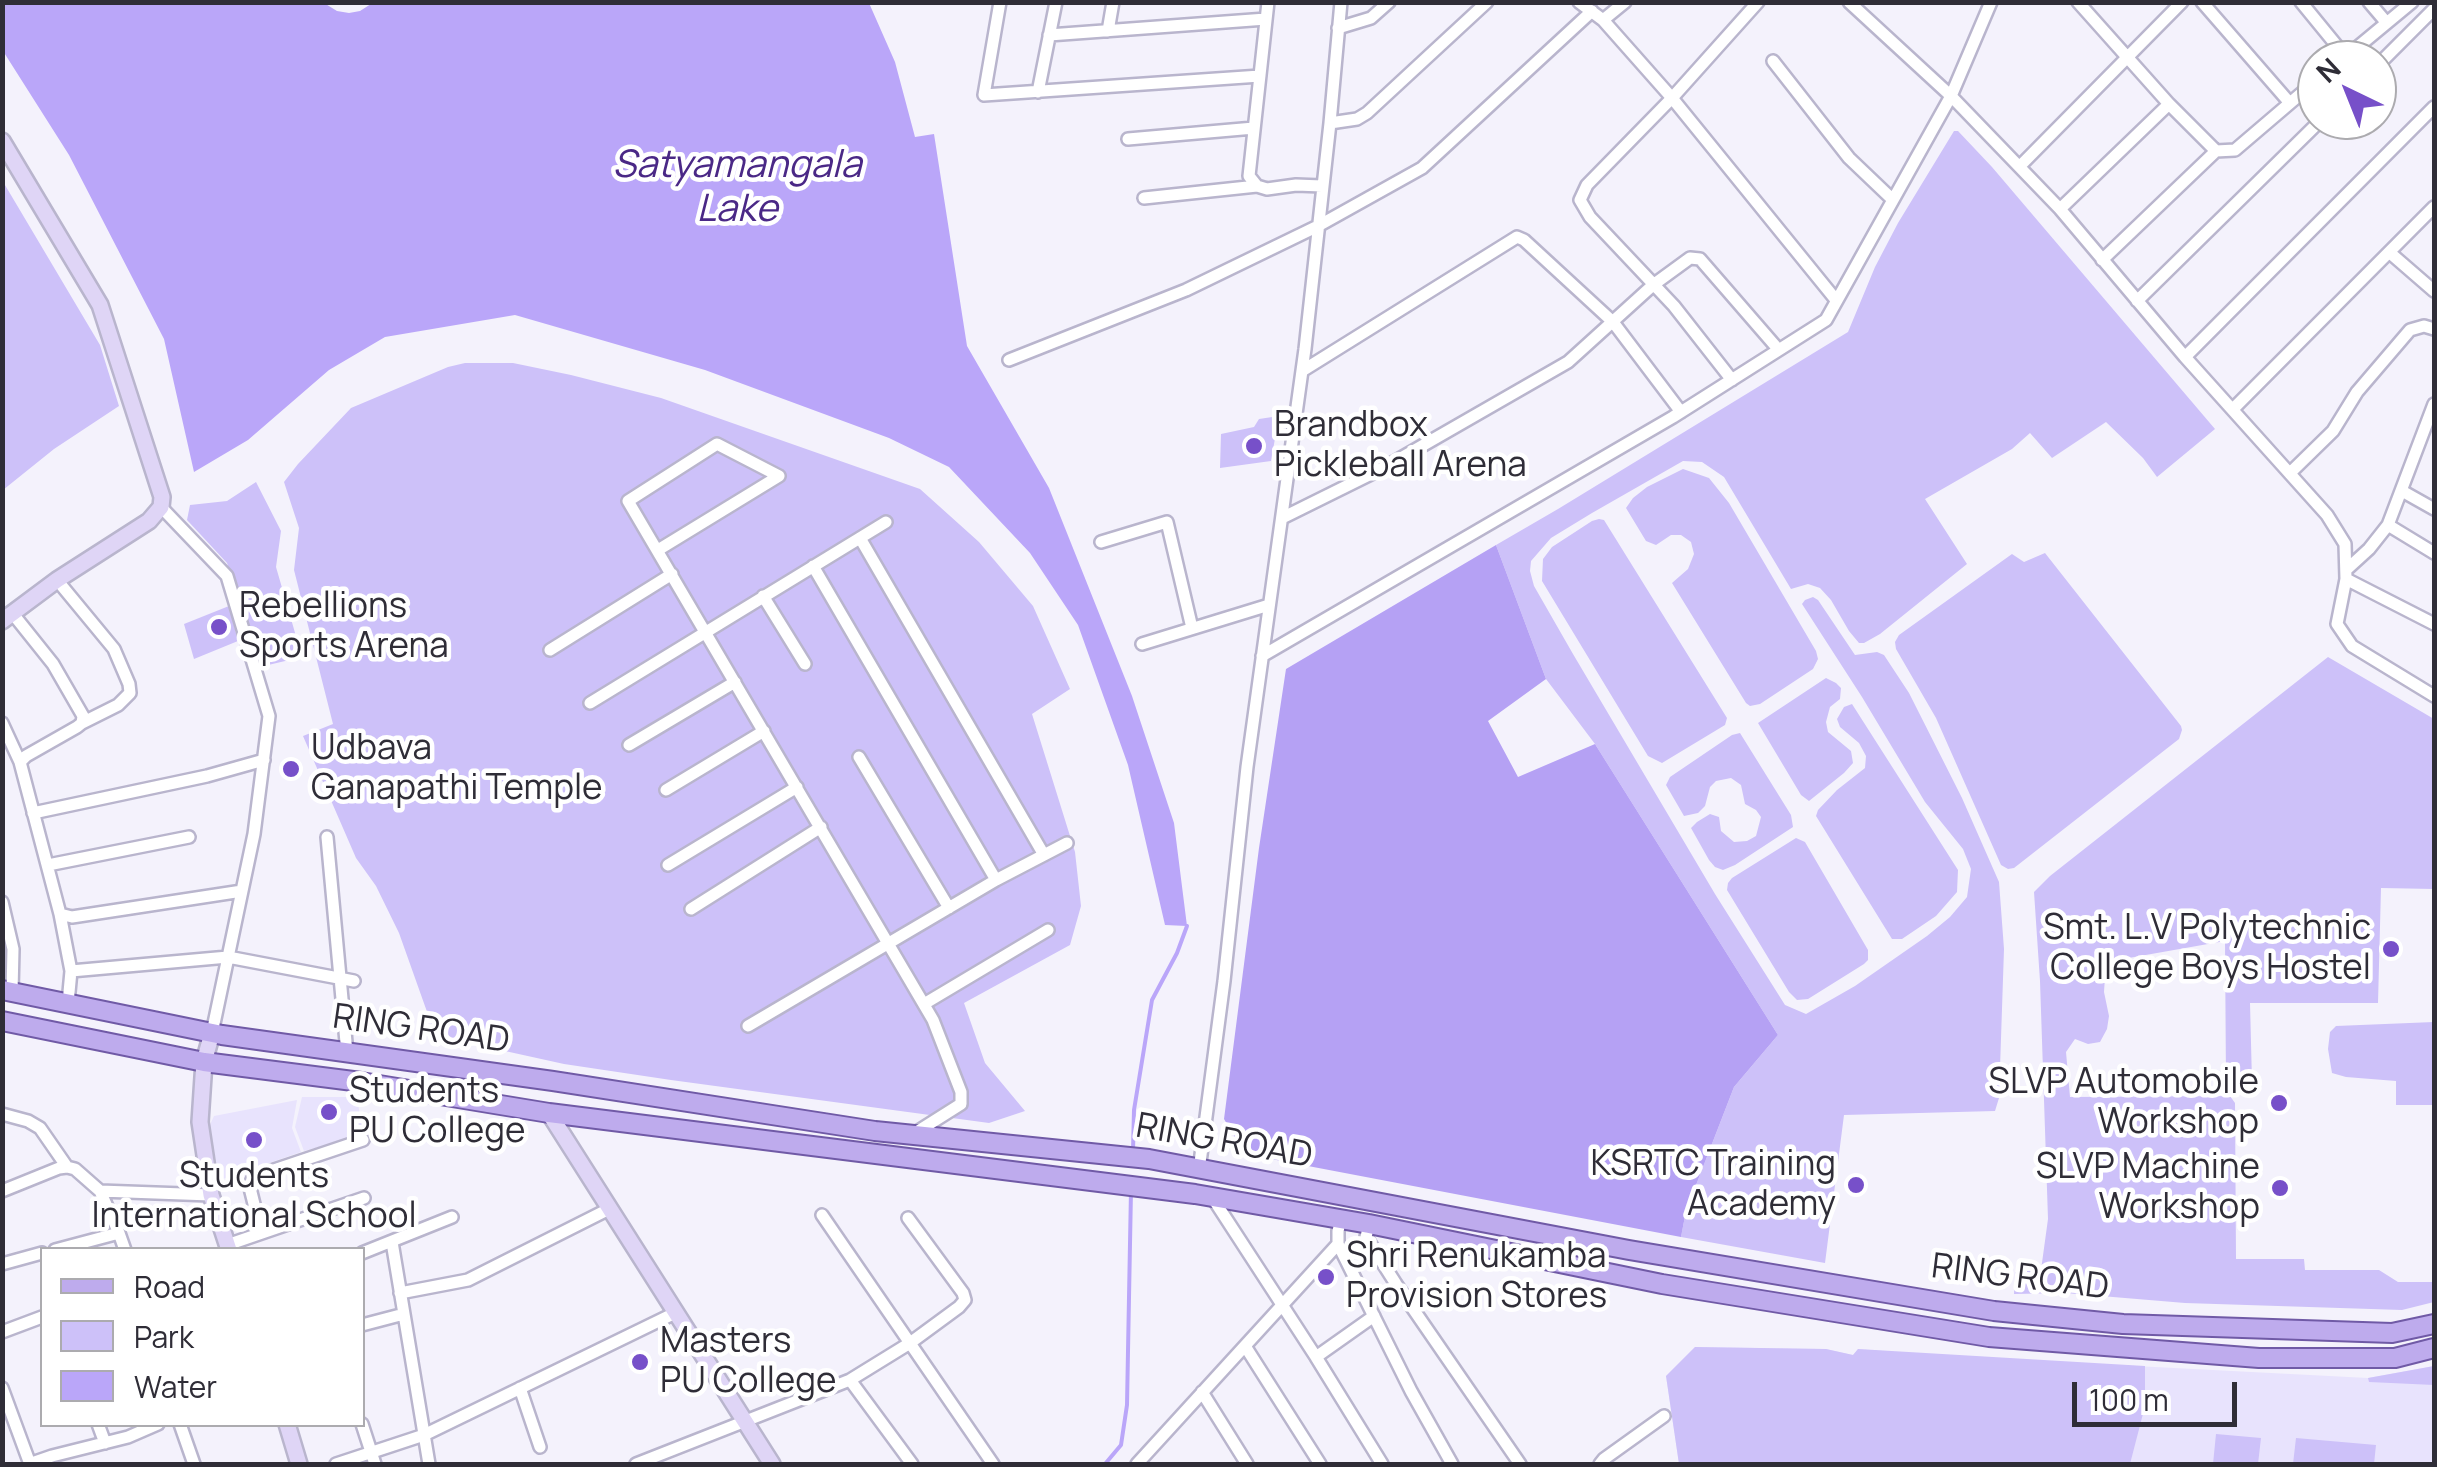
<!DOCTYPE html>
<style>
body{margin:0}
#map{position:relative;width:2437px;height:1467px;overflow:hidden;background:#f4f2fc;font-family:Manrope,sans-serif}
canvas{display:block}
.frame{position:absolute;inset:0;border:5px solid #2f2d37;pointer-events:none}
.legend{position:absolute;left:40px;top:1247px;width:325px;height:180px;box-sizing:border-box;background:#fff;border:2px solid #acabaf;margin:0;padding:12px 18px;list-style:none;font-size:30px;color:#2f2d37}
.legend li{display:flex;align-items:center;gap:20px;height:50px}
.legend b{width:50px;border:2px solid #acabaf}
.north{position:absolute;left:2297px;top:40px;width:100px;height:100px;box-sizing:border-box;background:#fff;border:2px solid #acabaf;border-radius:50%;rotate:317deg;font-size:28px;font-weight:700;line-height:40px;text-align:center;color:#2f2d37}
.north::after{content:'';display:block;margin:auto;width:35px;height:45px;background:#7750c9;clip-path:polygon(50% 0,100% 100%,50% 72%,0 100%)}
.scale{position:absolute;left:2072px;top:1382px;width:165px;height:45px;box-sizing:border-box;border:5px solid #2f2d37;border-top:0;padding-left:12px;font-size:30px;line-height:35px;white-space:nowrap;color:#2f2d37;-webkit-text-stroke:8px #fff;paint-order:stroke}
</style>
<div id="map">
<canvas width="2437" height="1467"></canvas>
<div class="frame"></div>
<ul class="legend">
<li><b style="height:12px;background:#beabed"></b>Road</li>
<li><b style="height:28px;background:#cdc1f9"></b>Park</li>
<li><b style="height:28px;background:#baa6f9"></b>Water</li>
</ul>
<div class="north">N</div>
<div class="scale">100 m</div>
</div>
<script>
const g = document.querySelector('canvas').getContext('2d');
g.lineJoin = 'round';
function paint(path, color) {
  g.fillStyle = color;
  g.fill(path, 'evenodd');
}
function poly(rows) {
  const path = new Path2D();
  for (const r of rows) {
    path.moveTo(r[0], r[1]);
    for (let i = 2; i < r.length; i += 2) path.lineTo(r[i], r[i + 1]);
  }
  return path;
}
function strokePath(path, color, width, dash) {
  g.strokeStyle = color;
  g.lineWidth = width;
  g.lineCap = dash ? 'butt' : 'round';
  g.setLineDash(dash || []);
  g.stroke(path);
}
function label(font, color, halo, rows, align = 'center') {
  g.font = font + ' Manrope,sans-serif';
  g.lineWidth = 9;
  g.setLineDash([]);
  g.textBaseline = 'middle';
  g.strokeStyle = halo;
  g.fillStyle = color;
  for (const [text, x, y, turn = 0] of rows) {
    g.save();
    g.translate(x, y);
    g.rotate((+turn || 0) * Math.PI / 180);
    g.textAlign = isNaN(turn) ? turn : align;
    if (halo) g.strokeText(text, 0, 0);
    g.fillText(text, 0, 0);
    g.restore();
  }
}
paint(poly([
 [302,1097,357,1097,363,1135,304,1151,295,1127],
 [297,1100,292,1128,301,1152,220,1180,209,1127,214,1116],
 [1695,1347,1826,1349,1853,1355,1858,1349,1961,1357,2368,1378,2434,1366,2434,1464,1679,1464,1666,1376]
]), '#e8e3fd');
paint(poly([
 [1954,131,1958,131,1992,167,2215,429,2157,477,2143,458,2106,422,2052,458,2030,433,2012,449,1925,499,1967,564,1880,634,1864,643,1859,643,1849,631,1831,600,1820,588,1808,584,1791,589,1724,477,1702,462,1683,461,1592,513,1551,538,1531,561,1530,571,1534,586,1573,654,1715,894,1785,1005,1806,1014,1855,986,1927,936,1950,917,1967,897,1971,869,1963,849,1925,802,1862,697,1802,604,1805,600,1813,597,1818,600,1855,655,1877,652,1884,655,1909,693,1962,798,1999,882,2004,949,1999,1098,1995,1111,1844,1115,1825,1263,1681,1237,1686,1211,1734,1087,1778,1035,1595,744,1546,679,1496,545,1558,509,1848,332,1875,267,1898,223],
 [2,180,100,345,119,406,54,449,3,490],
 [465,363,513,363,571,375,661,398,920,489,979,542,1033,606,1070,689,1032,714,1075,852,1081,906,1070,945,964,1003,985,1063,1025,1111,989,1123,671,1080,564,1064,455,1040,431,1023,399,933,376,886,356,858,303,736,333,724,294,570,299,528,284,482,298,464,351,408,448,367],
 [1279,416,1271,461,1220,468,1221,434,1254,427,1259,419],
 [1683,469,1709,478,1729,503,1816,651,1818,659,1813,669,1760,704,1750,706,1746,703,1672,583,1688,569,1694,554,1691,542,1681,535,1671,535,1656,545,1646,541,1626,508,1633,498,1647,487],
 [256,482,281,531,276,567,302,657,264,666,227,563,187,520,190,505,227,501],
 [1599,519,1604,520,1727,718,1725,725,1662,763,1648,756,1542,581,1543,559,1552,547,1592,521],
 [2045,553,2181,726,2182,730,2179,739,2014,868,2008,869,2001,865,1936,718,1896,649,1895,642,1899,635,2012,554,2024,562],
 [229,606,238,641,194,659,184,624],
 [2328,657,2434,719,2434,889,2381,888,2378,1003,2250,1003,2252,1082,2226,1083,2225,941,2106,962,2104,992,2109,1016,2107,1029,2100,1042,2088,1044,2075,1039,2066,1052,2070,1097,2230,1096,2235,1103,2236,1259,2304,1259,2305,1270,2379,1270,2398,1282,2434,1282,2434,1302,2402,1310,2185,1303,2065,1293,2014,1294,2015,1272,2041,1270,2048,1219,2040,981,2034,892,2050,876],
 [1826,678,1836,683,1841,688,1840,699,1830,707,1826,722,1828,732,1851,751,1853,763,1844,773,1809,801,1801,795,1758,723],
 [1852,704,1958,870,1957,892,1936,916,1902,939,1892,939,1816,816,1818,810,1837,790,1865,768,1866,756,1859,743,1840,727,1837,719,1844,707],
 [1740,733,1791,815,1793,827,1735,865,1723,870,1715,867,1709,860,1691,828,1697,822,1710,814,1719,817,1721,831,1734,842,1747,841,1756,836,1761,817,1756,810,1745,804,1741,785,1731,778,1716,781,1710,787,1705,806,1698,813,1684,816,1666,785,1670,777,1732,735],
 [1796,838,1805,842,1868,950,1868,960,1864,964,1808,999,1797,1000,1789,992,1727,890,1728,883,1732,878],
 [2434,1022,2434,1105,2396,1105,2396,1081,2346,1077,2332,1073,2328,1049,2330,1032,2336,1026],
 [1695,1347,1826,1349,1853,1355,1858,1349,2145,1366,2145,1406,2130,1464,1679,1464,1666,1376],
 [2434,1366,2434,1385,2369,1382,2368,1378],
 [2216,1434,2261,1438,2258,1464,2213,1464],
 [2296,1438,2376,1445,2374,1464,2293,1464]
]), '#cdc1f9');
paint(poly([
 [1496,545,1546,679,1488,721,1518,777,1595,744,1778,1035,1734,1087,1686,1211,1681,1237,1245,1154,1224,1119,1259,848,1286,669]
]), '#b5a1f4');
paint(poly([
 [324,3,337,11,349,13,360,11,374,2,869,3,895,62,915,137,934,134,967,346,1049,488,1132,696,1174,823,1187,926,1165,925,1128,765,1078,625,1030,553,949,467,889,438,705,370,515,315,385,337,329,370,248,440,194,472,164,339,69,155,3,51,3,3]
]), '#baa6f9');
strokePath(poly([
 [1133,1151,1134,1110,1152,1000,1177,953,1187,926],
 [1105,1464,1121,1445,1127,1405,1131,1190]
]), '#baa6f9', 4);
const street = poly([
 [1000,2,984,95,1260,76],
 [1268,2,1249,176,1257,186,1267,189,1296,185,1322,186],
 [1579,2,1603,20,1625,2],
 [1758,2,1672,98,1836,300],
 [1849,2,1951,96,1991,2],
 [2078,2,2169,104,2216,151],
 [2202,2,2289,102],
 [2301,2,2346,57],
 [2369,2,2386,22],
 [1603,20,1672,98,1587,185,1580,200,1590,217,1674,306,1732,380],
 [1338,28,1371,18,1389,2],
 [1108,31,1113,2],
 [1049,35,1266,19],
 [2342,60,2412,2],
 [1773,61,1849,158,1893,200],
 [2377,66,2434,9],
 [1038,92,1056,2],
 [1330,123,1357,119,1367,113,1487,2],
 [1128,139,1254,128],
 [2020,166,2182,2],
 [1144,198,1257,186],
 [2060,209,2169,104],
 [2389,252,2434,291],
 [2102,260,2216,151,2235,150,2317,80],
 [2137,301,2321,120],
 [2185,357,2434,107],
 [1009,360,1186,290,1318,226,1422,168,1592,11],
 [1302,371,1517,237,1524,240,1613,322,1681,412],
 [2233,409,2434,207],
 [2290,473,2333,431,2357,392,2410,330,2424,326,2434,329],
 [779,476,717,444,628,501,933,1020,961,1092,961,1104,912,1135],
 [2402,491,2434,509],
 [161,507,227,576,269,716,254,834,212,1033],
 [1282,518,1387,466,1568,362,1653,285,1690,258,1700,259,1778,349],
 [2388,525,2434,553],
 [860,538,1044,855],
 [1101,542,1167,522,1192,628],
 [658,550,779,476],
 [813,566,996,880],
 [2346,570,2369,549,2388,525,2434,404],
 [2346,579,2434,624],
 [57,580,114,649,129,684,130,693,118,705,82,723],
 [763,596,805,664],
 [13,614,53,664,83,716,82,723,77,727,26,756,20,762],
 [1142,644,1269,605],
 [550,650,672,574],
 [1262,656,1673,417,1826,320,1951,96,2060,209,2185,357,2327,515,2345,544,2346,579,2337,624,2352,646,2434,696],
 [590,703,886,522],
 [2,723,20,762,60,914,72,917,242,891],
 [629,745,735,682],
 [859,757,949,908],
 [666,790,764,731],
 [33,813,207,776,264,760],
 [327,837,347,1053],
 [48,865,189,837],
 [668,865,797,787],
 [2,902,13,949,12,992],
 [691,909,821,827],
 [60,914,71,971,68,1003],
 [71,971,228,957,354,981],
 [924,1004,1048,930],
 [748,1026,996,880,1067,843],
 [2,1114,28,1121,40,1128,67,1167],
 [1199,1170,1224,981,1247,767,1305,349,1330,123,1341,2],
 [2,1191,59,1168,67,1167,75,1169,100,1191,119,1233],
 [100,1191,211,1195],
 [1212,1197,1316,1357,1382,1464],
 [822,1215,993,1464],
 [1341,1219,1338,1231,1338,1244,1411,1391,1452,1464],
 [1369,1224,1366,1237,1396,1284,1520,1464],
 [261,1232,250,1188,252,1180,259,1175,363,1140],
 [392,1242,429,1464],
 [227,1245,364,1198],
 [55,1250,119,1233,125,1250],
 [362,1253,452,1217],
 [2,1264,42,1253],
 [400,1293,468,1280,609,1209],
 [362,1325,404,1314],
 [2,1332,42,1317],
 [1245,1346,1320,1464],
 [1316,1357,1374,1316],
 [850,1380,912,1464],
 [2,1388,30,1464],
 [520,1388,540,1447],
 [1202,1392,1247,1464],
 [98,1424,105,1443],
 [180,1424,194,1464],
 [362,1424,375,1464],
 [29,1464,52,1456,128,1437,158,1424],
 [336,1464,424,1435,675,1313],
 [636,1464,850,1380,910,1343,959,1307,965,1300,963,1293,908,1218],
 [1137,1464,1338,1244],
 [1600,1464,1604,1459,1664,1416]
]);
const secondary = poly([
 [2,141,100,305,162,497,161,507,149,521,57,580,2,621],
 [212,1033,204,1062,200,1122,211,1195,229,1250],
 [549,1113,772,1464],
 [287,1424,299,1464]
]);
const primary = poly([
 [2,990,222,1035,553,1081,875,1131,1149,1159,1629,1250,1994,1311,2123,1324,2392,1333,2434,1324],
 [2,1021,204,1062,361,1082,549,1113,1195,1194,1369,1224,1662,1284,1989,1337,2259,1358,2395,1358,2434,1348]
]);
strokePath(street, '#b9b5cd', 16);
strokePath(secondary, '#b9b5cd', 20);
strokePath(primary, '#705aa6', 22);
strokePath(street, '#fff', 11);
strokePath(secondary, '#dfd5f6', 15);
strokePath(primary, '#beabed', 18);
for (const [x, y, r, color] of [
 [1254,446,10,"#7750c9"],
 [219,627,10,"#7750c9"],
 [291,769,10,"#7750c9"],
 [2391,949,10,"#7750c9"],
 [2279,1103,10,"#7750c9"],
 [329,1112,10,"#7750c9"],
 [254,1140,10,"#7750c9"],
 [1856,1185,10,"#7750c9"],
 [2280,1188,10,"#7750c9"],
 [1326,1277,10,"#7750c9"],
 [640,1362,10,"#7750c9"]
]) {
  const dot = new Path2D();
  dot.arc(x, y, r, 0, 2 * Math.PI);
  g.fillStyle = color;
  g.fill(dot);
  strokePath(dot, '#fff', 4);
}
label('35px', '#2f2d37', '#fff', [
 ["Brandbox",1274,426],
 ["Pickleball Arena",1274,466],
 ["Rebellions",239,607],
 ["Sports Arena",239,647],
 ["Udbava",311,749],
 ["Ganapathi Temple",311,789],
 ["Smt. L.V Polytechnic",2371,929,"right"],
 ["College Boys Hostel",2371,969,"right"],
 ["SLVP Automobile",2259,1083,"right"],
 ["Workshop",2259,1123,"right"],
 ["Students",349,1092],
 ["PU College",349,1132],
 ["KSRTC Training",1836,1165,"right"],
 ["Academy",1836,1205,"right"],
 ["SLVP Machine",2260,1168,"right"],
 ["Workshop",2260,1208,"right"],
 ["Students",254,1177,"center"],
 ["International School",254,1217,"center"],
 ["Shri Renukamba",1346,1257],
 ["Provision Stores",1346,1297],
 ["Masters",660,1342],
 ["PU College",660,1382]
], 'left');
label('35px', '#2f2d37', '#fff', [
 ["RING ROAD",421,1030,8],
 ["RING ROAD",1224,1142,10],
 ["RING ROAD",2020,1278,7]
]);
label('italic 38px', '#4a2886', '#fff', [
 ["Satyamangala",737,166],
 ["Lake",737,210]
]);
</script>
